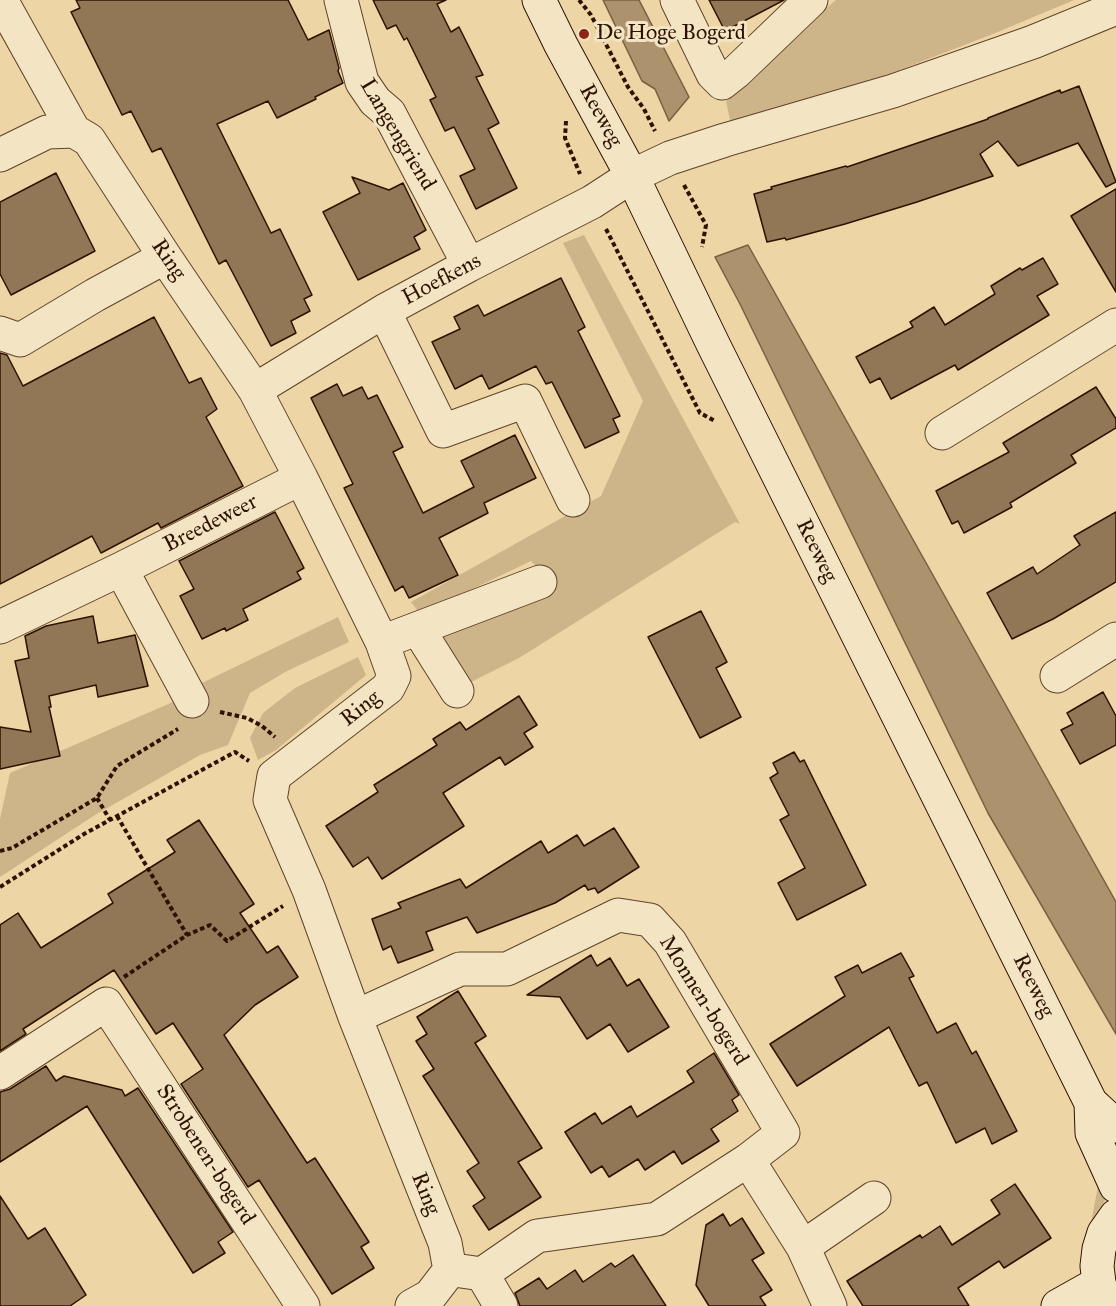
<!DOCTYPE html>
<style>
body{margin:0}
canvas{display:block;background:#edd5a5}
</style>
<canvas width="1116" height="1306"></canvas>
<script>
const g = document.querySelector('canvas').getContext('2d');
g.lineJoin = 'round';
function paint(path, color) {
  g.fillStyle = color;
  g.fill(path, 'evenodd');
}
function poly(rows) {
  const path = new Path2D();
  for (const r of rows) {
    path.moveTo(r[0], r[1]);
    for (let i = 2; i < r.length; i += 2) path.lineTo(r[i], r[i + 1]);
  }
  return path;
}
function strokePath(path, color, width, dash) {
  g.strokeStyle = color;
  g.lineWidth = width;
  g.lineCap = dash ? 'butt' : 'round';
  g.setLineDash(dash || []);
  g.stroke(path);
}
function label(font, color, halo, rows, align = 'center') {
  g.font = font + ' "IM FELL Great Primer",serif';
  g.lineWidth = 6;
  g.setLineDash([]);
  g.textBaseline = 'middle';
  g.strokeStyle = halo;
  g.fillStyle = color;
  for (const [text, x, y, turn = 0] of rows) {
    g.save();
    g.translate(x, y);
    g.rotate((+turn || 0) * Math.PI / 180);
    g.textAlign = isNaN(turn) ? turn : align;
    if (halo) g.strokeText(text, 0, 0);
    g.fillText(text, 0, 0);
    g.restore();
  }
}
paint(poly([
 [836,0,1074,0,993,34,850,89,731,125,726,101,733,96,777,50],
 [584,235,740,524,735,522,519,658,471,682,439,639,547,577,531,561,420,614,411,602,601,496,643,401,563,243],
 [338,617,349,642,287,671,250,693,228,745,200,755,95,815,0,877,0,819,10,773,182,698,202,683],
 [358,657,366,675,276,750,258,760,250,738,263,713,295,688],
 [1103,1184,1105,1197,1104,1208,1088,1239,1098,1186]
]), '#cdb489');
const water = poly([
 [603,0,639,0,689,97,669,121,655,89,642,81,603,0],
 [748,245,1116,902,1116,1034,988,813,740,304,715,257,748,245]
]);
paint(water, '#ac936d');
strokePath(water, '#7a5f41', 1.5);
const building = poly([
 [76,0,288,0,308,40,329,30,339,68,338,71,343,83,315,97,316,99,277,118,268,101,217,124,271,233,280,229,312,295,304,299,310,311,291,321,296,333,271,346,226,260,219,264,161,148,152,152,131,111,122,115,71,12,80,8,76,0],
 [373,0,446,0,437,4,451,32,459,27,483,75,476,77,499,123,488,129,517,188,476,209,460,176,475,169,454,127,445,131,430,100,436,97,407,38,404,40,396,25,387,29,373,0],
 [709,0,784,0,725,31,709,0],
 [1079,86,1116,182,1106,187,1078,143,1018,166,998,141,980,154,993,176,917,202,845,224,786,240,785,238,767,242,754,194,772,189,771,187,846,166,847,167,988,119,988,118,1060,90,1061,93,1079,86],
 [56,173,95,251,11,295,0,274,0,202,56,173],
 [352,177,389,190,403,183,426,230,414,237,420,249,358,280,323,212,360,193,352,177],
 [1116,189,1116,292,1071,216,1116,189],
 [1043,258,1058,284,1037,296,1049,315,958,370,955,365,891,399,880,378,870,383,856,357,913,327,910,322,934,307,945,325,995,294,991,286,1020,268,1022,270,1043,258],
 [561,278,585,327,578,331,620,416,613,419,619,432,585,448,552,382,546,384,536,366,489,389,482,375,455,389,432,342,460,329,454,317,478,305,484,316,561,278],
 [154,317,189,383,201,378,217,409,206,417,243,486,161,528,158,523,101,553,92,536,0,584,0,353,7,355,23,386,154,317],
 [337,384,343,396,362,387,368,399,377,395,403,447,393,452,423,513,474,487,461,461,515,435,536,478,484,503,488,513,439,538,458,575,409,598,403,586,395,591,344,488,353,484,311,398,337,384],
 [1096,387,1116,419,1116,428,1071,455,1076,463,1010,503,1012,507,964,533,958,521,952,524,936,491,1009,452,1003,443,1096,387],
 [275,512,304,568,297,572,301,579,243,609,248,620,226,631,225,628,202,639,180,596,194,589,179,561,275,512],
 [1116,512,1116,582,1053,619,1012,639,987,593,1033,567,1037,574,1080,545,1074,536,1116,512],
 [701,611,727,662,716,668,741,717,700,738,648,637,701,611],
 [93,616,98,643,135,635,148,686,98,697,96,685,49,696,51,707,49,707,60,756,0,769,0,727,31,732,15,661,29,658,25,636,46,626,93,616],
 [1103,692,1116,716,1116,745,1080,764,1061,730,1073,724,1067,713,1103,692],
 [519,696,537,725,524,733,533,747,505,765,500,757,443,793,464,826,382,879,368,857,353,867,326,826,378,792,374,785,437,745,433,739,460,722,466,730,519,696],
 [794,752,800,762,804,760,866,885,797,920,778,883,805,868,780,820,789,815,770,778,778,773,773,763,794,752],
 [199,820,254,904,240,913,267,953,278,946,298,977,255,1005,224,1035,307,1163,315,1158,369,1242,361,1247,374,1268,332,1294,259,1180,248,1187,181,1084,203,1069,173,1023,156,1034,114,970,23,1029,26,1034,0,1051,0,925,18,913,41,948,113,903,108,894,175,852,167,840,199,820],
 [614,828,639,867,598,893,595,888,588,890,585,885,555,903,477,933,467,917,426,932,433,950,398,963,391,946,383,950,372,919,401,908,398,903,460,879,466,888,541,841,548,853,577,835,584,846,614,828],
 [901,953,914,976,909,978,937,1033,956,1023,972,1054,976,1051,1017,1131,992,1144,985,1128,956,1143,927,1082,919,1086,889,1027,797,1086,770,1044,845,996,835,977,858,965,862,973,901,953],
 [591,955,597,966,610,958,627,986,639,979,669,1027,628,1052,610,1024,587,1039,560,997,527,995,591,955],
 [458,991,486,1036,475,1043,542,1148,518,1162,541,1197,489,1230,473,1206,485,1198,467,1171,479,1163,423,1076,434,1069,416,1041,427,1034,417,1017,458,991],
 [714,1053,739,1095,732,1100,738,1111,711,1129,719,1141,682,1164,674,1151,645,1170,638,1159,609,1177,602,1166,591,1173,565,1132,595,1113,602,1124,631,1106,637,1117,694,1082,687,1071,714,1053],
 [46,1066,56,1081,64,1076,122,1090,125,1096,138,1088,233,1232,218,1242,225,1253,193,1273,87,1106,0,1162,0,1092,10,1089,46,1066],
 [1015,1184,1051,1238,1004,1268,999,1261,958,1288,969,1306,863,1306,847,1281,920,1235,922,1238,940,1226,952,1245,1000,1214,991,1200,1015,1184],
 [0,1196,28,1239,45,1228,86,1295,70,1306,0,1306,0,1196],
 [723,1214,730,1226,742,1218,764,1253,752,1260,772,1290,760,1297,766,1306,709,1306,696,1285,706,1225,723,1214],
 [633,1255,666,1306,520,1306,515,1293,539,1278,547,1289,575,1270,583,1282,611,1263,615,1267,633,1255]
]);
paint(building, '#917756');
strokePath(building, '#2e1200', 1.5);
const street = poly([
 [1,0,74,131],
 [341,0,362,82,375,101,389,113,469,265],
 [677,0,713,74,722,83,736,72,811,0],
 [0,155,47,132,74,131,89,140,165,257,255,390,301,478,382,642,394,676,388,688,274,776,270,800,309,890,355,1017,445,1243,450,1270,430,1296,412,1306],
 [384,311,443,431,525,401,573,500],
 [0,333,20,340,95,295,165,257],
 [255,390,384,311,469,265,592,202,632,176,670,158,725,140,893,91,1033,42,1116,8],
 [942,433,1116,325],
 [121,569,192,701],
 [0,627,121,569,301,478],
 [418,629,457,691],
 [382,642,540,582],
 [1057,676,1116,639],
 [355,1017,460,969,507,969,618,915,650,920,670,942,783,1133,748,1160],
 [0,1073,106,1004,303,1306],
 [803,1247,874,1198],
 [461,1271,482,1274,501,1306],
 [482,1274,537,1236,657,1219,748,1160,803,1247,830,1306]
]);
const secondary = poly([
 [539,0,561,45,632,176,713,344,1091,1103,1116,1126],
 [1091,1103,1092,1133,1116,1186],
 [1058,1306,1099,1283],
 [1109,1306,1104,1299,1099,1283,1097,1266,1099,1249,1104,1233,1116,1216]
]);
strokePath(street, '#5e4329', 35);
strokePath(secondary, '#2e1200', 35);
strokePath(poly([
 [579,0,591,15,628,87,644,109,655,131],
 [566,121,565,138,580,174],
 [684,185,706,225,702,247],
 [606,229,700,413,715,421],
 [220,712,247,718,262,726,275,737],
 [97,798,110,820],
 [117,816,187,935],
 [0,851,12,848,97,798,117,766,178,729],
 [0,887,84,834,235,752,249,761],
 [124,977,187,935,210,925,227,941,283,906]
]), '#2e1200', 4, [4.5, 3]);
strokePath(street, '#f3e4c4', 33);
strokePath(secondary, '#f3e4c4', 33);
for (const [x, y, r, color] of [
 [584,34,6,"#8f2418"]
]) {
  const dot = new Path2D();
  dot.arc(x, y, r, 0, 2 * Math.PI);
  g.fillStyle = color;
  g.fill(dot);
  strokePath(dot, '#f3e4c4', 2);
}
label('22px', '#2e1200', '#f3e4c4', [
 ["De Hoge Bogerd",596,34]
], 'left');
label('22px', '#2e1200', '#f3e4c4', [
 ["Reeweg",600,116,62],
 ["Langengriend",397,135,59],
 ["Ring",168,260,56],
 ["Hoefkens",442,280,-28],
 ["Breedeweer",211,524,-27],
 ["Reeweg",816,551,64],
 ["Ring",361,709,-38],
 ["Reeweg",1033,986,64],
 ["Monnen-bogerd",703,1001,58],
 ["Strobenen-bogerd",205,1155,57],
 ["Ring",425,1194,68]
]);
</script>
